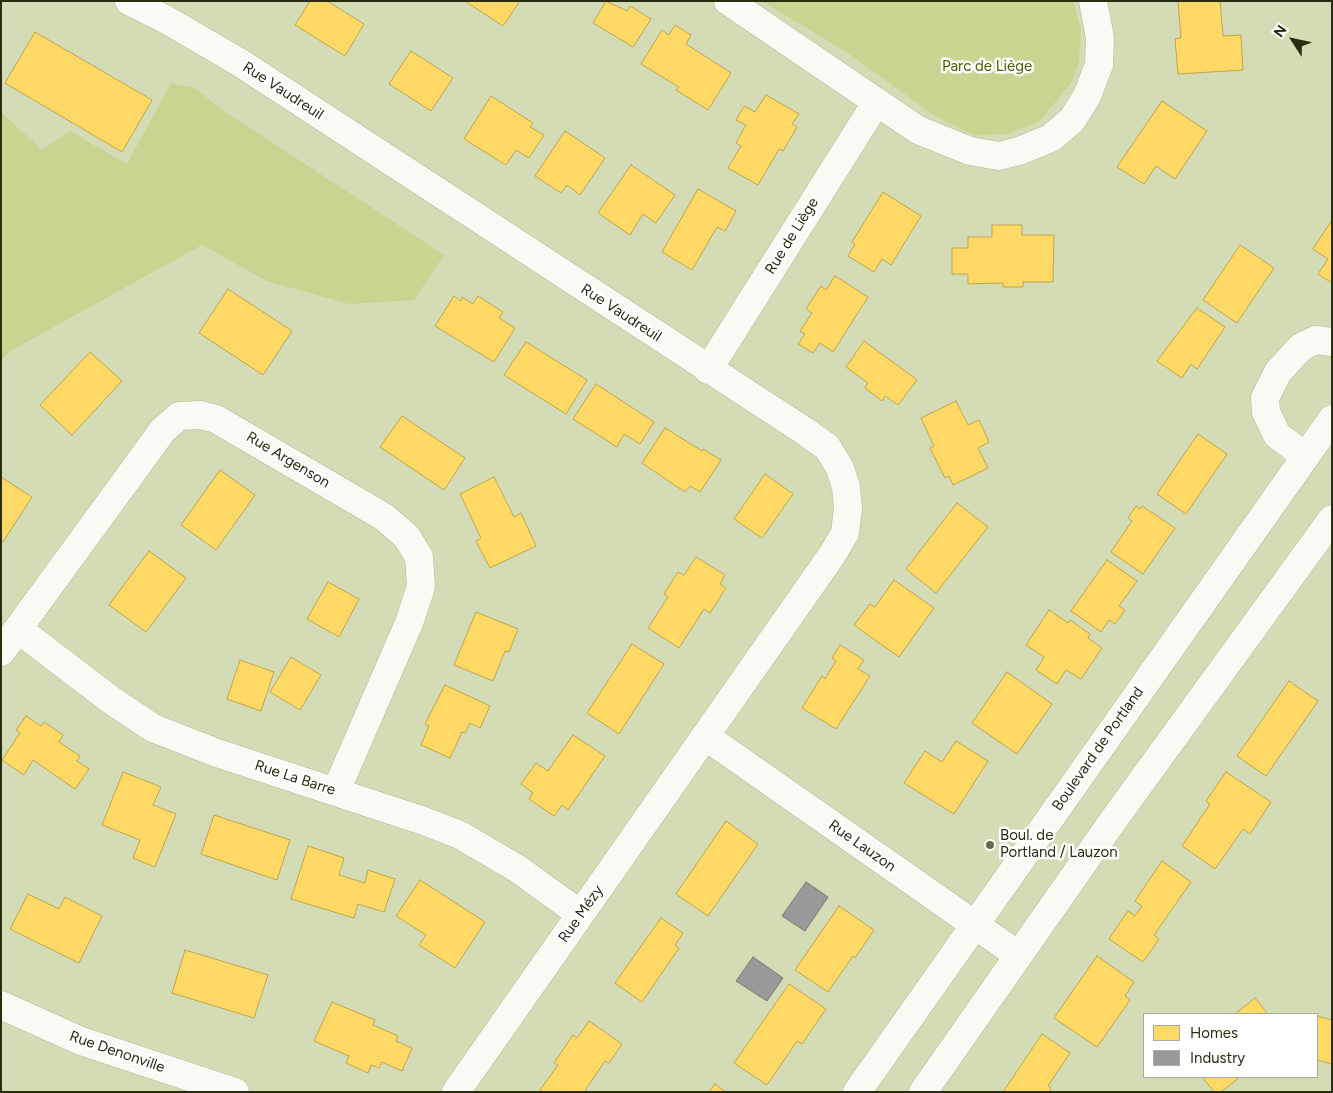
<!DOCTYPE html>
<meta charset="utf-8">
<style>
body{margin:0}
#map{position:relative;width:1333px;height:1093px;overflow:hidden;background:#d3dcb5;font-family:Figtree,sans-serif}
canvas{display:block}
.frame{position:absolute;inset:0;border:2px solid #282d10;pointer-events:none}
.legend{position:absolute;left:1143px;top:1013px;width:175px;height:65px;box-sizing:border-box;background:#fff;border:1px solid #a9ab9f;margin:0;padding:6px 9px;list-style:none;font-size:15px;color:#282d10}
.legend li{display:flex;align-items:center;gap:10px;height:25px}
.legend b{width:25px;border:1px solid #a9ab9f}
.north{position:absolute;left:1268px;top:15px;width:50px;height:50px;-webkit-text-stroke:4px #fff;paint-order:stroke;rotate:305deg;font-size:14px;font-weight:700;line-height:20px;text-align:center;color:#282d10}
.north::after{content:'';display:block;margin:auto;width:18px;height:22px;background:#282d10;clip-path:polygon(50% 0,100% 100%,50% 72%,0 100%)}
</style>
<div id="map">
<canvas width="1333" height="1093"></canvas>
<div class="frame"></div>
<ul class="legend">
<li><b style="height:14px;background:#ffd966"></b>Homes</li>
<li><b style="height:14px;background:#999"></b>Industry</li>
</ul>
<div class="north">N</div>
</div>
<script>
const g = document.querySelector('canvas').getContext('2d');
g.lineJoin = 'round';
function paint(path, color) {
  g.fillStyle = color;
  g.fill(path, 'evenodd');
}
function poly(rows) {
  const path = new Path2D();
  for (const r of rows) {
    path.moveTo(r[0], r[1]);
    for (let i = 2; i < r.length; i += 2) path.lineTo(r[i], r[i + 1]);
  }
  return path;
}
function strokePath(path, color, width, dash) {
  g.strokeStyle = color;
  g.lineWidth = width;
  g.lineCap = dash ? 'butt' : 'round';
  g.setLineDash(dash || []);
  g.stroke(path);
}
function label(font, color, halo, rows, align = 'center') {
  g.font = font + ' Figtree,sans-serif';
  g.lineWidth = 5;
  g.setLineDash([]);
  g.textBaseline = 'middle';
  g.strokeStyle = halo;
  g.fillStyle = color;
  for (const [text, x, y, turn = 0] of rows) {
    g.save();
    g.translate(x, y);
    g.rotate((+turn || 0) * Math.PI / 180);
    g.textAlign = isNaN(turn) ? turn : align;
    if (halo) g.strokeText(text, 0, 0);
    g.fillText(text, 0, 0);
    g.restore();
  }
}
paint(poly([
 [762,1,1073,1,1081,29,1079,62,1071,83,1039,122,1006,134,973,135,932,114,848,53],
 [171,83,195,88,221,109,444,255,414,300,349,304,267,281,202,245,12,350,1,360,1,112,42,150,70,131,127,164]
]), '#c7d590');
const homes = poly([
 [310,1,327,1,364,24,345,56,295,25,310,1],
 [465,1,520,1,503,26,465,1],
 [606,1,627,11,630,6,651,19,633,47,593,23,606,1],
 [1178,1,1220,1,1223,36,1241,35,1243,70,1178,74,1175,39,1181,38,1178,1],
 [675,25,691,35,686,44,731,73,708,110,676,90,679,87,641,64,662,30,669,35,675,25],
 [35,32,152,100,122,152,5,83,35,32],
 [411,51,453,78,431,111,389,84,411,51],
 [766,95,799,114,792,124,797,127,783,151,779,149,758,185,728,168,741,146,736,143,746,125,736,120,744,106,755,112,766,95],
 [491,96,533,123,530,127,544,135,529,158,516,150,506,165,464,139,491,96],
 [1162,101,1207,131,1175,179,1156,166,1144,184,1117,167,1162,101],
 [565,131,605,158,580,195,567,185,561,193,535,176,565,131],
 [631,165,675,195,656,223,643,214,630,235,598,213,631,165],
 [698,189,736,211,725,231,717,227,692,270,662,252,698,189],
 [883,192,921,216,891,265,882,259,874,272,848,256,855,244,852,242,883,192],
 [1332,220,1332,283,1318,274,1328,259,1313,249,1332,220],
 [992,225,1022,225,1022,235,1054,235,1053,282,1023,282,1023,287,1003,287,1003,283,968,284,968,274,952,274,952,248,968,248,968,237,992,237,992,225],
 [1240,245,1274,268,1237,323,1203,300,1240,245],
 [835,276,868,297,833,352,820,343,813,353,798,344,805,334,800,331,812,313,806,309,821,286,826,290,835,276],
 [228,289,292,331,263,375,199,333,228,289],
 [454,296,461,301,462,297,473,304,478,296,503,312,499,318,515,328,494,362,435,326,454,296],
 [1197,308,1225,327,1197,369,1191,364,1182,378,1157,361,1197,308],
 [864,341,917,380,898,405,885,396,882,401,865,388,868,383,846,367,864,341],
 [526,342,587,380,566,414,504,375,526,342],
 [90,352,122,381,72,435,40,405,90,352],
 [596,384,654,422,640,444,624,434,617,447,573,419,596,384],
 [956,401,968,425,979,420,989,442,978,448,988,468,953,485,949,476,945,478,930,448,934,446,921,418,956,401],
 [402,416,465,458,444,490,380,447,402,416],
 [665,428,702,451,703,449,721,460,700,492,690,486,685,492,642,463,665,428],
 [1198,434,1227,454,1186,514,1157,494,1198,434],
 [220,470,255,495,216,550,181,525,220,470],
 [765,474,793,494,762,538,734,519,765,474],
 [1,477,32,497,3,542,1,541,1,477],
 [494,477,514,517,521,513,536,546,490,568,476,541,481,538,460,494,494,477],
 [957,503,988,527,936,593,906,569,957,503],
 [1136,506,1140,509,1142,506,1175,528,1143,574,1111,552,1132,521,1128,518,1136,506],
 [149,551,186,578,146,632,109,605,149,551],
 [696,557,725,575,720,584,726,588,710,613,704,609,679,648,648,628,668,597,664,594,678,572,684,575,696,557],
 [1107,560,1137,581,1119,606,1125,610,1115,624,1109,620,1101,632,1071,611,1107,560],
 [894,580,934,608,899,657,854,625,870,604,875,607,894,580],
 [328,582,359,599,339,637,307,619,328,582],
 [1049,610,1068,623,1070,620,1090,634,1088,638,1102,648,1081,679,1066,670,1057,684,1036,670,1044,657,1026,645,1049,610],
 [476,612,518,629,509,652,505,651,493,681,454,665,476,612],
 [632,644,664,664,619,734,587,713,632,644],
 [840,645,864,660,858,669,870,676,836,729,802,708,822,676,825,679,836,661,832,658,840,645],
 [291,657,321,675,300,710,270,692,291,657],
 [240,660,274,672,261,711,227,699,240,660],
 [1007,672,1052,704,1017,754,972,723,1007,672],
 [1289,681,1318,701,1266,776,1237,756,1289,681],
 [445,685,490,706,480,728,470,723,465,733,462,732,450,758,421,745,429,726,425,724,445,685],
 [26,716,41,726,44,722,63,735,59,742,80,756,77,761,89,769,75,789,33,760,24,775,2,760,20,733,16,730,26,716],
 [573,735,605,756,568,810,562,805,554,816,529,799,533,793,521,784,536,763,548,771,573,735],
 [956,741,988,761,954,814,904,783,925,751,942,762,956,741],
 [123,772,161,787,153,805,176,814,155,867,133,858,140,840,102,825,123,772],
 [1226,772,1271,802,1250,834,1243,829,1215,869,1182,846,1210,804,1206,801,1226,772],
 [214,815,290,840,277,880,201,854,214,815],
 [726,821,758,844,708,916,676,894,726,821],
 [308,846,344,858,339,875,365,883,368,870,395,879,384,912,358,904,354,918,291,899,308,846],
 [1162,861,1191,882,1154,935,1159,939,1143,962,1109,939,1128,911,1135,916,1142,906,1135,901,1162,861],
 [420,880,485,922,455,968,419,945,426,935,396,916,420,880],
 [28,894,59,909,65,897,102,916,79,963,10,929,28,894],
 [839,906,874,930,855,958,853,956,828,992,795,970,839,906],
 [661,918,683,933,675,945,679,948,642,1002,615,983,661,918],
 [185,950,268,975,254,1018,172,993,185,950],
 [1097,956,1134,982,1125,996,1130,1000,1097,1047,1054,1018,1097,956],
 [789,984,826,1009,802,1044,797,1041,767,1085,734,1063,789,984],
 [1255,998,1268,1014,1235,1014,1255,998],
 [332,1002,375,1020,373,1025,398,1036,396,1041,412,1048,402,1071,382,1062,379,1068,371,1065,368,1073,346,1063,349,1056,314,1041,332,1002],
 [1317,1016,1332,1020,1332,1064,1317,1060,1317,1016],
 [589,1021,622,1044,609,1063,605,1061,584,1092,543,1092,540,1090,558,1065,554,1063,573,1035,577,1038,589,1021],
 [1042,1034,1070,1053,1048,1086,1051,1088,1049,1092,1003,1092,1042,1034],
 [1202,1077,1240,1077,1221,1092,1214,1092,1202,1077],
 [715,1084,726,1092,709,1092,715,1084]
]);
paint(homes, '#ffd966');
strokePath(homes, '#bea54c', 1);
const industry = poly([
 [806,882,828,897,805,931,782,916,806,882],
 [753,957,783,978,767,1001,736,981,753,957]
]);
paint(industry, '#999');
strokePath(industry, '#777970', 1);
const street = poly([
 [129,1,165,19,239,62,806,432,827,447,840,468,846,487,848,508,845,533,832,555,456,1092],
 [728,1,918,130,970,151,999,156,1019,151,1051,138,1072,120,1087,96,1099,65,1100,38,1093,1],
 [708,370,876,103],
 [1305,456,1277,435,1266,412,1265,398,1278,372,1301,347,1316,340,1332,342],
 [18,629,111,700,153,728,217,753,424,821,460,835,518,869,580,914],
 [1,652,163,430,179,416,201,415,216,419,384,517,407,537,419,557,421,587,409,623,336,791],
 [705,736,1018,955],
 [1,1005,81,1041,235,1092]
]);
const secondary = poly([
 [857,1092,1332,419],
 [923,1092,1112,822,1332,519]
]);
strokePath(street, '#b2b99a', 29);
strokePath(secondary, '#b2b99a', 29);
strokePath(street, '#f8faf4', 28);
strokePath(secondary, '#f8faf4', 28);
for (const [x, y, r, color] of [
 [990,845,5,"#646a4a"]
]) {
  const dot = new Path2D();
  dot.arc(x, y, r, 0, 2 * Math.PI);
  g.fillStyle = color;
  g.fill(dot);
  strokePath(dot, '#fff', 2);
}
label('15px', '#4e5b01', '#fff', [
 ["Parc de Liège",987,67]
]);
label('15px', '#282d10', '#fff', [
 ["Rue Vaudreuil",283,91,33],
 ["Rue de Liège",792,236,-58],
 ["Rue Vaudreuil",621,313,33],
 ["Rue Argenson",288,460,31],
 ["Boulevard de Portland",1098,749,-55],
 ["Rue La Barre",295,778,18],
 ["Rue Lauzon",862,846,35],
 ["Rue Mézy",581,914,-55],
 ["Rue Denonville",117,1052,19]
]);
label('15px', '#282d10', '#fff', [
 ["Boul. de",1000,836],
 ["Portland / Lauzon",1000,853]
], 'left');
</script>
